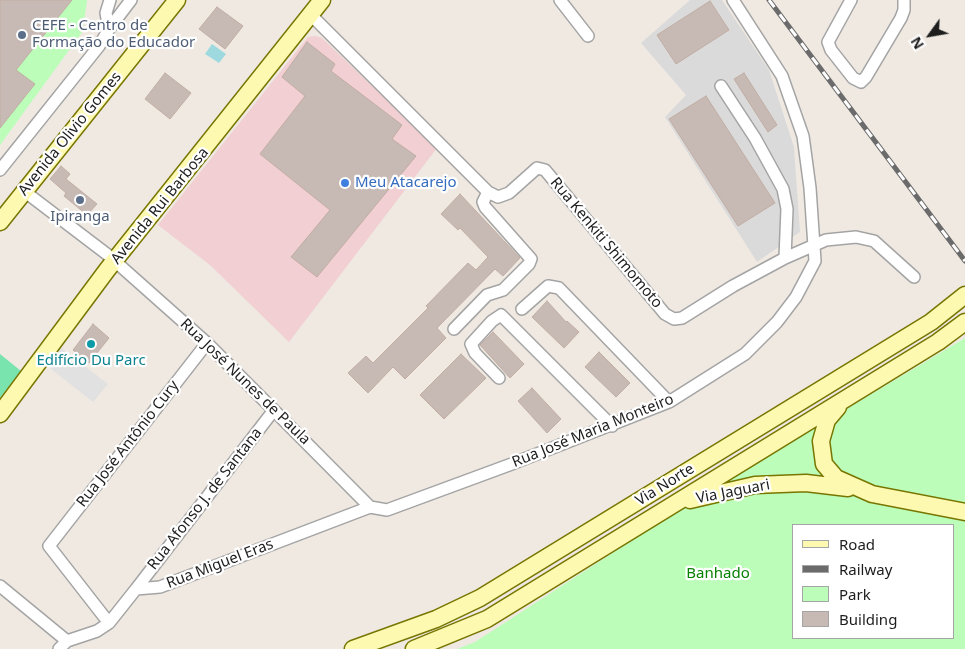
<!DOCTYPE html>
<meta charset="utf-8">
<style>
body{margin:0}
#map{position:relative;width:965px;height:649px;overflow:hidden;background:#efe9e2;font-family:"Noto Sans",sans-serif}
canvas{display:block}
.legend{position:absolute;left:792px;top:524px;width:162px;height:115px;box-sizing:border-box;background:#fff;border:1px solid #a5a5a5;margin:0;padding:6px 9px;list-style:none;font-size:15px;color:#1d1d1d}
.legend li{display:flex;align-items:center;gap:10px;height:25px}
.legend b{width:25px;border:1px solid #a5a5a5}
.north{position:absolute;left:905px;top:10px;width:50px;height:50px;-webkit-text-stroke:4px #fff;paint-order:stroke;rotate:238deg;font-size:14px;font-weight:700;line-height:20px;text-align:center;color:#1d1d1d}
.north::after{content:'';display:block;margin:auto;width:18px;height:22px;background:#1d1d1d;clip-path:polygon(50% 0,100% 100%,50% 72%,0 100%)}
</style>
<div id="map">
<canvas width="965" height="649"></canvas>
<ul class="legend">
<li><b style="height:6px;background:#fef9b1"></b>Road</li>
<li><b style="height:6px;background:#6b6b6b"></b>Railway</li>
<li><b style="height:14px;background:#bdfdba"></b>Park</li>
<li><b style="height:14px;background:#c7bab5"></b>Building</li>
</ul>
<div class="north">N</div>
</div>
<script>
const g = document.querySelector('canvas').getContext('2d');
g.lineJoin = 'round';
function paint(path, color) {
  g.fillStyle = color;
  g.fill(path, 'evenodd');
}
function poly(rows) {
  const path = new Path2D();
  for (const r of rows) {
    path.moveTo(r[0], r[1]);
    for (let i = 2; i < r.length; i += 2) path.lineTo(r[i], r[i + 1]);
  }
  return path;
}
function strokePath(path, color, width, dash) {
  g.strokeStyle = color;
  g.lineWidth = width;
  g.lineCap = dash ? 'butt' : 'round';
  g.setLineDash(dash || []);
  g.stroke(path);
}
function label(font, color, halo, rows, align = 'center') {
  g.font = font + ' "Noto Sans",sans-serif';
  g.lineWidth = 4.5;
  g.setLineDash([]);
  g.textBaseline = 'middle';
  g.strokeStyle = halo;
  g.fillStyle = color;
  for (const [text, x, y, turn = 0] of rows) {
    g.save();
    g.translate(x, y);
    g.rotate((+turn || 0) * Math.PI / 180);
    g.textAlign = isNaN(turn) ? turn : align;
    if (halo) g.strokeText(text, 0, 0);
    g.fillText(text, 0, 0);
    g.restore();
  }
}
paint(poly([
 [690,0,722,0,769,70,794,147,800,232,757,262,665,117,686,95,641,43]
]), '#dbdada');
paint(poly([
 [316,36,322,38,437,148,289,342,210,265,158,225,308,37]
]), '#f1cfd2');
paint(poly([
 [0,0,87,0,83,31,0,145],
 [965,338,965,649,457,649,475,642,696,499],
 [794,525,954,525,954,638,794,638]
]), '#bdfdba');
paint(poly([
 [0,354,21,371,0,398]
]), '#79e4ae');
paint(poly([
 [60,347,108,384,93,402,46,365]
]), '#e1e1e1');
paint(poly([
 [212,44,226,54,219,63,205,54]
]), '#9ed9e0');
const building = poly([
 [0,0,72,0,16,70,35,84,0,128,0,0],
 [710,1,729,30,676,64,657,35,710,1],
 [217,7,243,26,225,49,199,29,217,7],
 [307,42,335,64,331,71,402,125,392,139,416,156,317,277,291,257,330,210,260,154,305,96,282,77,307,42],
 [165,73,191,93,170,119,145,99,165,73],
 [744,73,777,125,768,132,734,79,744,73],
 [706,96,775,203,738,226,669,119,706,96],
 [61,166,70,174,66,179,97,204,87,215,64,196,66,193,50,179,61,166],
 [460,194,520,258,503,276,495,269,437,328,446,338,405,379,393,367,368,393,348,373,366,356,373,363,428,308,426,306,468,263,476,270,488,257,460,228,458,230,441,214,460,194],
 [547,301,566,322,567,321,579,332,564,348,532,317,547,301],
 [93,324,109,338,89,363,73,350,93,324],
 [493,332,524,364,510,378,480,345,493,332],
 [599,352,630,383,616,397,585,367,599,352],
 [461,354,486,378,444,419,420,395,461,354],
 [532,388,561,419,547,433,518,401,532,388]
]);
paint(building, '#c7bab5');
strokePath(building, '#c1ada3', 1);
const street = poly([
 [560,0,588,36],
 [851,0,828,42,831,50,853,78,861,82,866,77,901,18,904,10,904,0],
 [311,15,488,192,498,197,509,193,537,168,545,170,665,314,674,319,682,318,733,286,785,258,826,240,856,237,874,241,914,277],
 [109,29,131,0],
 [721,86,755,138,783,189,787,209,785,258],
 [0,170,99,46,109,29,106,13,110,0],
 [24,191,108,255,207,343,370,507],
 [522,309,548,286,559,288,669,402],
 [454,329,487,295,503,290,529,264,531,259,485,207,483,202,488,192],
 [499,378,475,353,471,344,492,321,501,315,612,426],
 [370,507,387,510,509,465,669,402,745,354,777,322,796,297,815,261,810,188,803,136,782,76,733,0],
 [0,586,67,641],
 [136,589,274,410],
 [109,623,49,546,207,343],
 [59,649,67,641,97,631,109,623,136,589,160,587,370,507]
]);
const secondary = poly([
 [0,222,177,0],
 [838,407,827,420,821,441,824,464,836,478,872,494,965,512],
 [0,414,107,270,322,0],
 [690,500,755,485,806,483,848,488],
 [353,649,436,619,480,598,931,322,965,295],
 [414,649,487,619,938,342,965,322]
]);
strokePath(street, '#a4a4a4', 14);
strokePath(secondary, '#777600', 19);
strokePath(street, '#fff', 11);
strokePath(secondary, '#fef9b1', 16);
const rail = poly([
 [769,0,965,261]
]);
strokePath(rail, '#6b6b6b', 5);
strokePath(rail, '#fff', 3, [9]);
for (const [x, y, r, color] of [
 [22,35,5,"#5c6f8a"],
 [345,183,5,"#3f7fe0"],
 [80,200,5,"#5c6f8a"],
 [91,344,5,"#0f9aa8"]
]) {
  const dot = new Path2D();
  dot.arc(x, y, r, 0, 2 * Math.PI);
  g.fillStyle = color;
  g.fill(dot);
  strokePath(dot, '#fff', 2);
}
label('15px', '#4e5e75', '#fff', [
 ["CEFE - Centro de",32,26],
 ["Formação do Educador",32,43],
 ["Ipiranga",80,217,"center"]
], 'left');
label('15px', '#1d1d1d', '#fff', [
 ["Avenida Olivio Gomes",70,134,-51],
 ["Avenida Rui Barbosa",160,206,-51],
 ["Rua Kenkiti Shimomoto",606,243,50],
 ["Rua José Nunes de Paula",245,382,44],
 ["Rua José Maria Monteiro",593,431,-22],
 ["Rua José Antônio Cury",128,444,-52],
 ["Via Norte",665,485,-32],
 ["Via Jaguari",733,492,-11],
 ["Rua Afonso J. de Santana",205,499,-52],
 ["Rua Miguel Eras",220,564,-21]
]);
label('15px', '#366cbe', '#fff', [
 ["Meu Atacarejo",355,183]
], 'left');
label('15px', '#0d838f', '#fff', [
 ["Edifício Du Parc",91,361]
]);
label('15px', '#088204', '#fff', [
 ["Banhado",718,574]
]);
</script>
